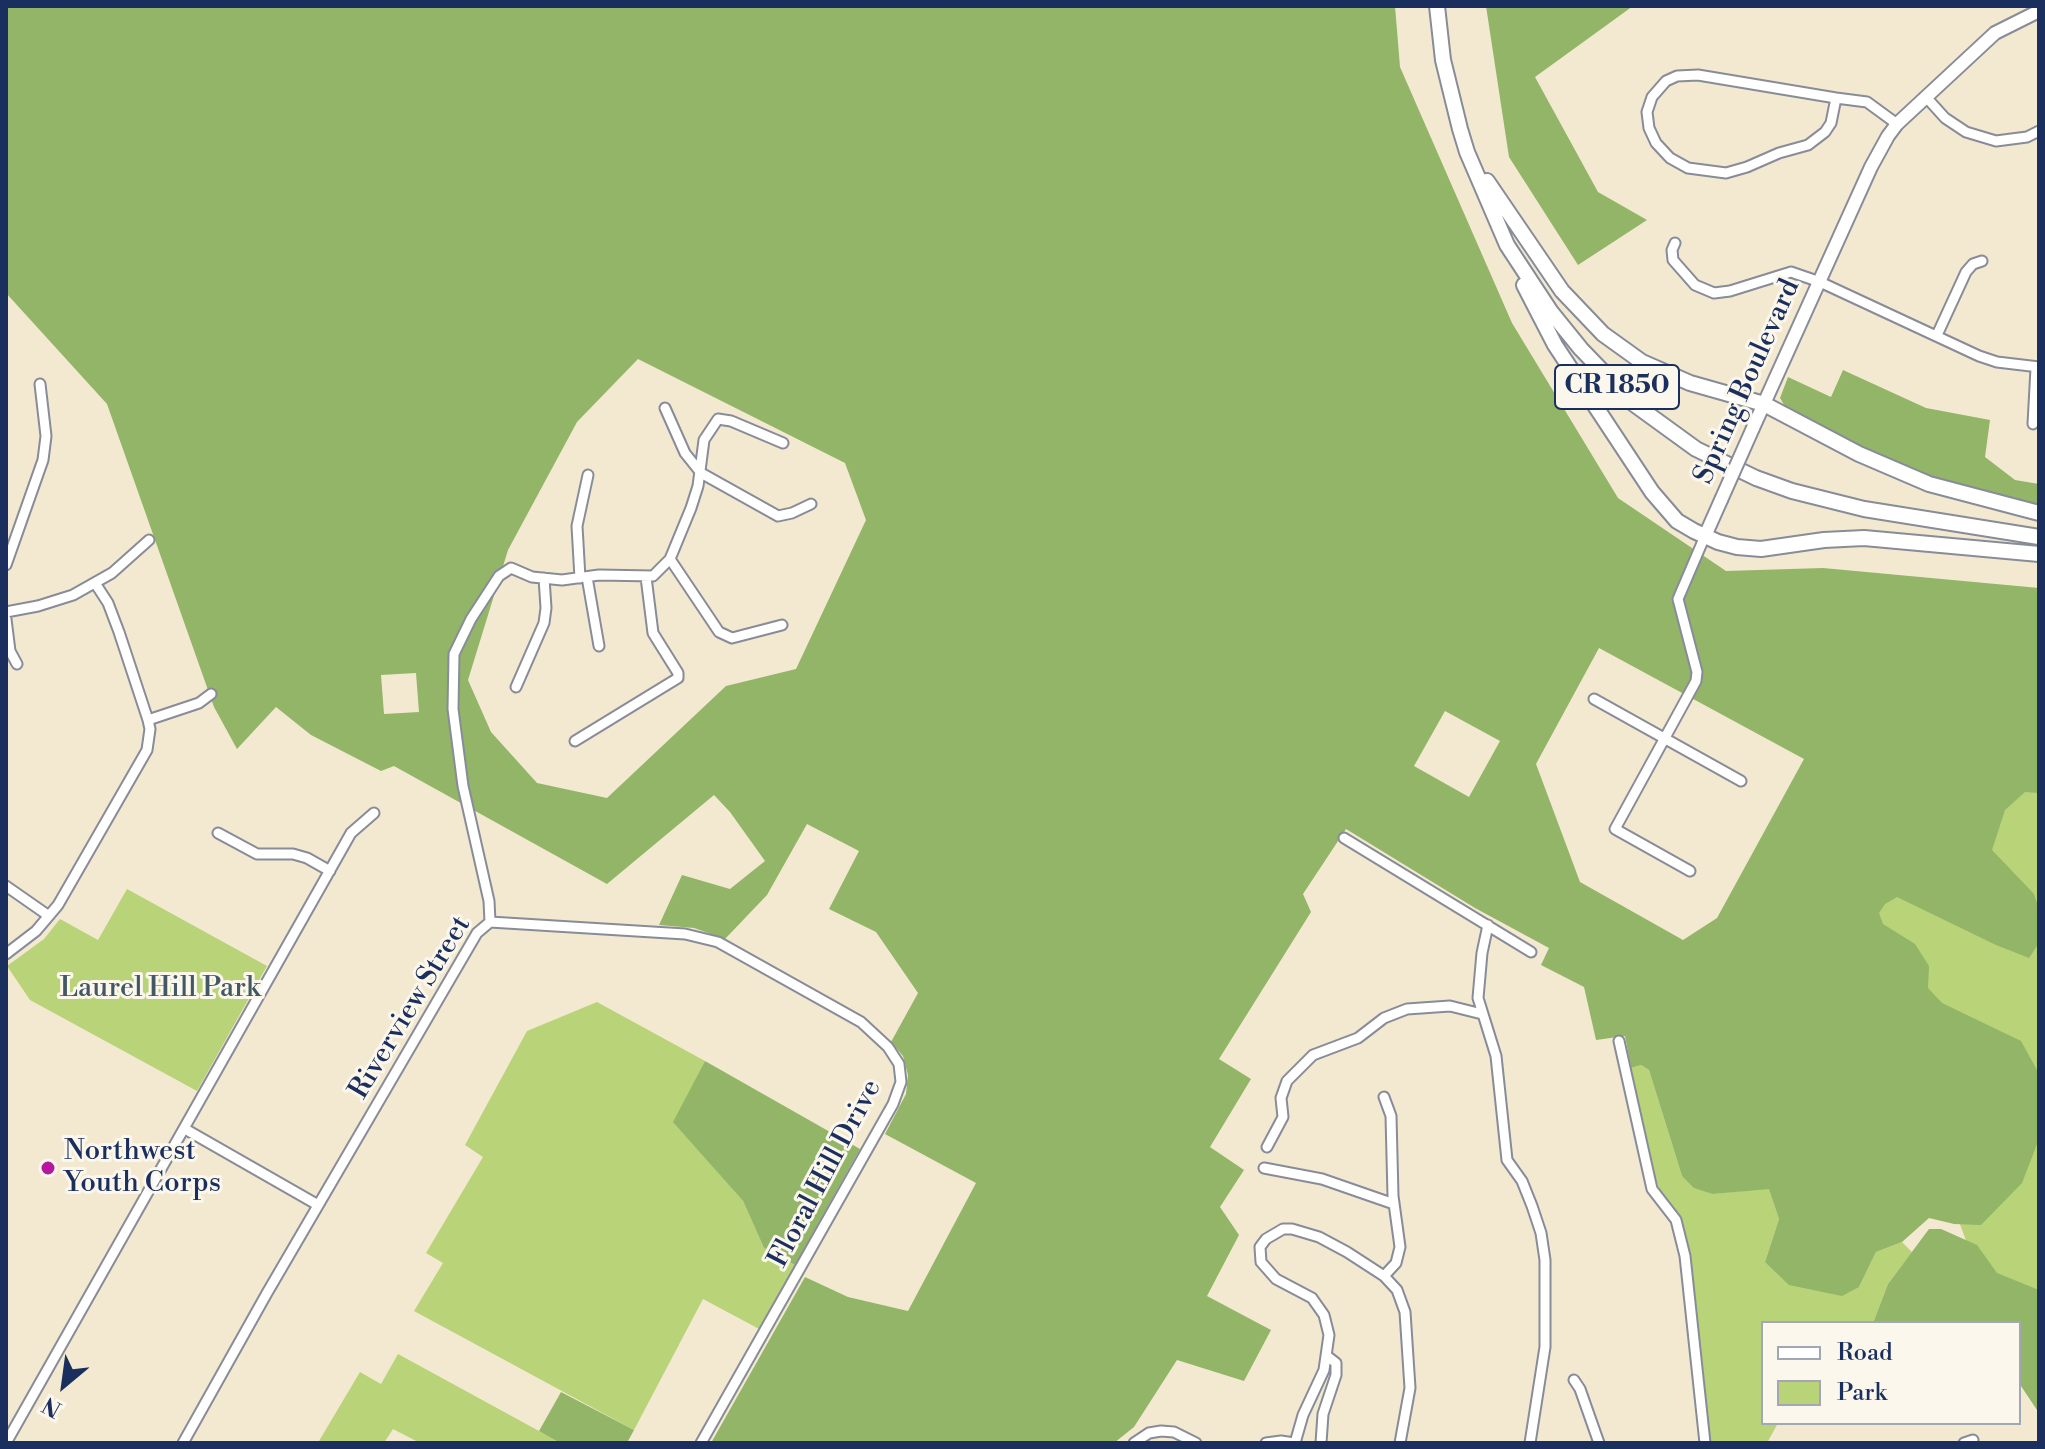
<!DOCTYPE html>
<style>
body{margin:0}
#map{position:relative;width:2045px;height:1449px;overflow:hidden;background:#f3e9d1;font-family:"Libre Bodoni",serif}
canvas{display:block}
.frame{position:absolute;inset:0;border:8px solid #1b2f5e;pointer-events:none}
.legend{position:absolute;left:1761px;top:1321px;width:260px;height:104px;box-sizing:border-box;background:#fbf7ec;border:2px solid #a1a7b3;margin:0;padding:10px 14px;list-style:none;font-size:24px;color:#1b2f5e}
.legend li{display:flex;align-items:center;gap:16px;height:40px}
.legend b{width:40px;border:2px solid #a1a7b3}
.north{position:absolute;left:24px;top:1345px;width:80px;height:80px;-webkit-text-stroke:6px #fbf7ec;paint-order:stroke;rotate:209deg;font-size:22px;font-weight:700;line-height:32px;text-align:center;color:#1b2f5e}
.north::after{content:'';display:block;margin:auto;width:28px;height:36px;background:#1b2f5e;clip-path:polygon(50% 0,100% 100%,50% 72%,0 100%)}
</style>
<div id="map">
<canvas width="2045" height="1449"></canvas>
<div class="frame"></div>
<ul class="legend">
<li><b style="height:10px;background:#fff"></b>Road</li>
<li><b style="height:22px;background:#b9d378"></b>Park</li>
</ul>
<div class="north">N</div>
</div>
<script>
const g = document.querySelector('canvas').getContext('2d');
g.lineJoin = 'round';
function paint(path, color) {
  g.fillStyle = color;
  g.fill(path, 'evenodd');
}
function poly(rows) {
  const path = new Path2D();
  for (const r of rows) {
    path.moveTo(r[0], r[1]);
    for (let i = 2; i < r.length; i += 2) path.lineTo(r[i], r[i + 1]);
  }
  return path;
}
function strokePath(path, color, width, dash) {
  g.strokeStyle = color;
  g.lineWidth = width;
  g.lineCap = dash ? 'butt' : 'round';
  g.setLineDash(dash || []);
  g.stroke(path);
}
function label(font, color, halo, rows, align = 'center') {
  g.font = font + ' "Libre Bodoni",serif';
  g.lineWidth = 6;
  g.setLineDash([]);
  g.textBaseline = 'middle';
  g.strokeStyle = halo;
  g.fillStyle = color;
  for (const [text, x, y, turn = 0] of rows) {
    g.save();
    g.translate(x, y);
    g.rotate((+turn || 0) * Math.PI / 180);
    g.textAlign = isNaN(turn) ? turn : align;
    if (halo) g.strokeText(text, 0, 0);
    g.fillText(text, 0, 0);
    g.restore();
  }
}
paint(poly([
 [2039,774,2039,1299,1980,1279,1855,936,1895,871],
 [127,889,267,966,197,1091,30,1000,7,966,44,939,60,919,98,940],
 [597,1002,705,1061,674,1122,743,1201,764,1248,795,1265,761,1330,703,1299,634,1430,414,1311,443,1263,426,1253,483,1157,465,1145,527,1031],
 [1641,1065,1649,1070,1682,1176,1713,1194,1769,1188,1779,1219,1765,1262,1859,1287,1876,1252,1902,1242,1912,1252,1888,1284,1873,1323,1763,1323,1763,1423,1778,1423,1767,1443,1711,1443,1689,1250,1684,1228,1663,1197,1654,1176,1631,1068],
 [398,1354,539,1431,560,1443,420,1443,393,1429,384,1443,319,1441,360,1372,381,1384]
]), '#b9d378');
paint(poly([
 [6,6,1395,6,1400,67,1512,323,1618,498,1726,571,1823,568,2039,588,2039,793,2025,792,2005,810,1992,850,2034,894,2039,909,2039,943,2029,958,1996,945,1897,897,1885,904,1879,913,1883,924,1915,944,1929,966,1928,988,1942,1003,2021,1041,2037,1070,2039,1139,2022,1183,1981,1225,1954,1224,1929,1218,1902,1242,1876,1252,1859,1287,1842,1296,1789,1285,1765,1262,1779,1219,1769,1189,1713,1194,1694,1188,1682,1176,1649,1070,1641,1065,1631,1068,1625,1036,1596,1040,1584,987,1541,965,1549,948,1475,908,1346,829,1303,894,1311,912,1219,1059,1251,1079,1210,1147,1244,1170,1220,1207,1239,1235,1207,1296,1271,1330,1244,1381,1177,1360,1134,1427,1114,1443,711,1443,805,1277,848,1297,908,1311,976,1183,885,1134,906,1094,908,1075,903,1056,891,1042,918,993,876,932,829,909,859,851,807,824,767,895,725,939,694,928,659,925,682,875,730,889,765,861,730,812,714,795,607,884,394,766,381,771,311,735,276,707,237,749,214,707,107,404,6,293],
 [638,359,845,463,866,520,796,669,726,686,607,798,537,783,491,732,468,680,508,550,577,422],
 [1599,648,1804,759,1717,918,1683,940,1580,882,1536,764],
 [416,673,419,712,384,714,381,675],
 [1445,711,1500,741,1469,797,1414,766],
 [1486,6,1633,6,1535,77,1598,192,1647,220,1578,265,1509,157],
 [1843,370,1926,408,1990,420,1985,457,2015,480,2039,484,2039,506,1919,473,1876,455,1786,408,1780,398,1788,377,1831,397],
 [705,1061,860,1149,795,1265,764,1248,743,1201,673,1122],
 [1929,1229,1941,1229,1977,1245,1997,1273,2039,1290,2039,1413,2019,1383,2019,1323,1873,1323,1888,1284],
 [561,1392,634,1430,627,1443,560,1443,539,1431]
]), '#92b568');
const street = poly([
 [1698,75,1836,98,1831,123,1825,132,1808,145,1779,153,1747,167,1726,173,1688,168,1670,158,1656,143,1649,128,1647,112,1652,97,1666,81,1677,76,1698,75],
 [1926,97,1945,118,1966,132,1996,141,2027,137,2039,131],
 [1836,98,1867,102,1897,124],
 [1675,243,1672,250,1673,260,1695,285,1714,293,1730,291,1791,272,1820,282,1979,356,1997,362,2039,367],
 [1937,335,1966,272,1973,264,1982,261],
 [665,408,685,453,701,473,778,516,792,513,811,504],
 [2033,424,2036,368],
 [670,559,719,632,732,638,782,625],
 [6,565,43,460,46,436,40,384],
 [587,577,599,646],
 [580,578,577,526,588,475],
 [6,612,38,606,73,595,112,573,149,540],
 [6,619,10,651,17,664],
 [516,687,544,623,546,608,544,578],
 [1594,699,1741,781],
 [148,720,199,703,211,694],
 [575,741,678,678,678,673,653,633,646,577],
 [218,833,257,854,293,854,307,858,330,871],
 [1344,838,1531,952],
 [1690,871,1615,829,1696,681,1697,672,1678,599,1705,536],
 [6,886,49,916],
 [490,922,685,934,718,942,861,1022,888,1047,899,1064,901,1082,893,1104,701,1443],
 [1488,925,1482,953,1478,998,1496,1056,1507,1160,1522,1181,1532,1206,1541,1233,1545,1260,1545,1347,1530,1443],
 [6,954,36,931,58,905,147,750,150,729,148,720,119,632,108,603,95,583],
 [1619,1041,1652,1189,1676,1220,1685,1256,1705,1443],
 [1384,1097,1391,1116,1393,1196,1400,1247,1396,1263,1384,1276],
 [185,1129,318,1205],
 [1267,1147,1283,1117,1281,1098,1287,1081,1313,1055,1358,1038,1384,1018,1407,1009,1450,1006,1482,1014],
 [1264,1168,1322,1179,1394,1204],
 [1574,1380,1580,1389,1599,1443],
 [6,1443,351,833,374,813],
 [183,1443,267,1293,477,933,490,922,489,901,463,786,453,709,454,654,471,619,499,576,511,568,532,577,562,580,599,575,653,576,670,559,691,508,698,486,704,440,718,419,731,421,783,443],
 [1134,1443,1149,1433,1161,1431,1174,1432,1196,1443],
 [1266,1443,1281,1441,1294,1443],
 [1295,1443,1303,1415,1324,1370,1329,1335,1324,1315,1312,1298,1276,1279,1261,1262,1260,1247,1266,1239,1283,1229,1292,1229,1319,1237,1347,1252,1384,1276,1397,1290,1405,1312,1410,1388,1400,1443],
 [1321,1443,1323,1414,1336,1375,1336,1363,1327,1356],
 [1964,1443,1973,1440]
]);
const secondary = poly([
 [1753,428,1871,167,1888,136,1897,124,1995,33,2039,11],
 [1705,536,1721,500]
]);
const primary = poly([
 [1437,6,1443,60,1460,129,1467,152,1507,245,1551,312,1581,349,1634,404,1696,449,1756,478,1792,491,1864,509,2039,537],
 [1487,181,1562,291,1603,334,1642,362,1690,383,1764,404,1859,454,1929,484,2039,513],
 [1524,285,1555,345,1652,492,1677,521,1694,531,1718,542,1737,547,1761,549,1824,540,1864,538,2039,554]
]);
strokePath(street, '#878c98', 13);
strokePath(secondary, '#878c98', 16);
strokePath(primary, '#878c98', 18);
strokePath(street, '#fff', 9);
strokePath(secondary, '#fff', 12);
strokePath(primary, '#fff', 14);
const secondaryBridge = poly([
 [1721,500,1753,428]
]);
strokePath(secondaryBridge, '#878c98', 16, []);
strokePath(secondaryBridge, '#fff', 12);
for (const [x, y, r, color] of [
 [48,1168,8,"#b5179e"]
]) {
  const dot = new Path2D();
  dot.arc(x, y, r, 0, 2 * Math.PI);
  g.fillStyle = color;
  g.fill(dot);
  strokePath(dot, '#fbf7ec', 3);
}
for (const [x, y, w] of [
 [1617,387,124]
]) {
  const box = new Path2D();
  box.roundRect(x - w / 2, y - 22, w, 44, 6);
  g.fillStyle = '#fbf7ec';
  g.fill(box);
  strokePath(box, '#1b2f5e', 2);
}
label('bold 26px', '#1b2f5e', null, [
 ["CR 1850",1617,387]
]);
label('28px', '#1b2f5e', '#fbf7ec', [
 ["Spring Boulevard",1748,382,-66],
 ["Riverview Street",411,1008,-59],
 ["Floral Hill Drive",826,1174,-62]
]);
label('28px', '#425864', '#fbf7ec', [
 ["Laurel Hill Park",160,989]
]);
label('28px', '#1b2f5e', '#fbf7ec', [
 ["Northwest",64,1152],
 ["Youth Corps",64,1184]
], 'left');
</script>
